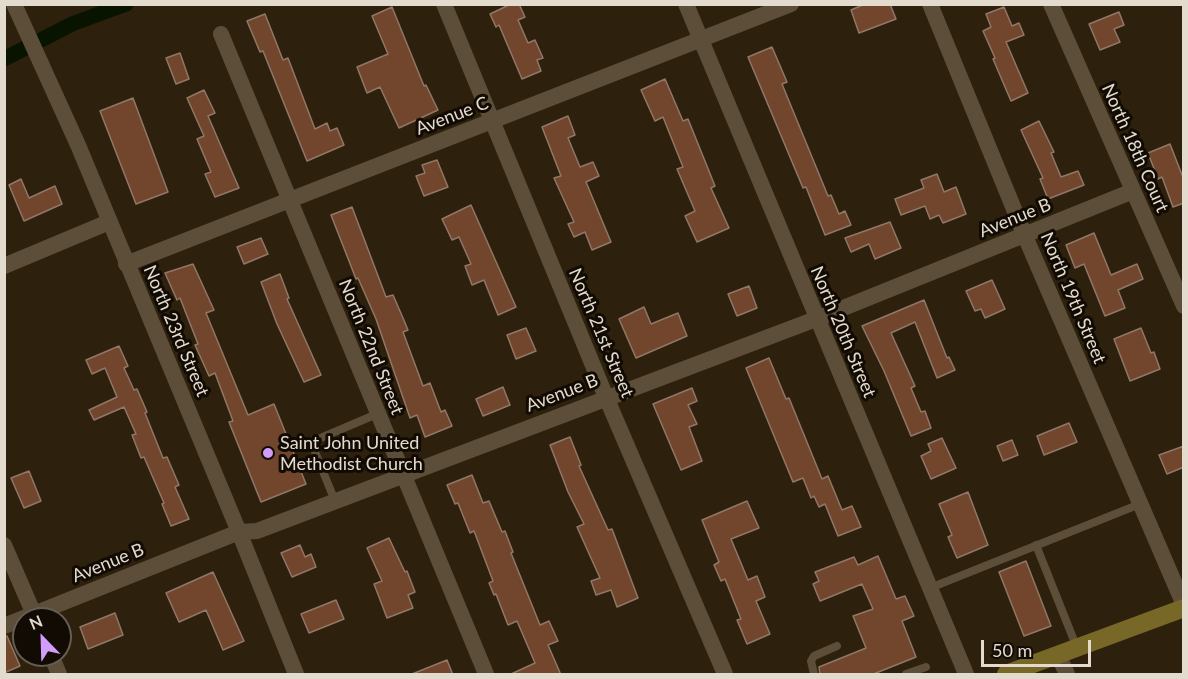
<!DOCTYPE html>
<style>
body{margin:0}
#map{position:relative;width:1188px;height:679px;overflow:hidden;background:#2d200c;font-family:Lato,sans-serif}
canvas{display:block}
.frame{position:absolute;inset:0;border:6px solid #e4dbcf;pointer-events:none}
.north{position:absolute;left:12px;top:607px;width:60px;height:60px;box-sizing:border-box;background:#110b04;border:2px solid #655e55;border-radius:50%;rotate:337deg;font-size:16px;font-weight:700;line-height:24px;text-align:center;color:#e4dbcf}
.north::after{content:'';display:block;margin:auto;width:21px;height:27px;background:#d29cfd;clip-path:polygon(50% 0,100% 100%,50% 72%,0 100%)}
.scale{position:absolute;left:981px;top:640px;width:110px;height:27px;box-sizing:border-box;border:3px solid #e4dbcf;border-top:0;padding-left:8px;font-size:18px;line-height:21px;white-space:nowrap;color:#e4dbcf;-webkit-text-stroke:4px #110b04;paint-order:stroke}
</style>
<div id="map">
<canvas width="1188" height="679"></canvas>
<div class="frame"></div>
<div class="north">N</div>
<div class="scale">50 m</div>
</div>
<script>
const g = document.querySelector('canvas').getContext('2d');
g.lineJoin = 'round';
function poly(rows) {
  const path = new Path2D();
  for (const r of rows) {
    path.moveTo(r[0], r[1]);
    for (let i = 2; i < r.length; i += 2) path.lineTo(r[i], r[i + 1]);
  }
  return path;
}
function strokePath(path, color, width, dash) {
  g.strokeStyle = color;
  g.lineWidth = width;
  g.lineCap = dash ? 'butt' : 'round';
  g.setLineDash(dash || []);
  g.stroke(path);
}
function paint(path, color) {
  g.fillStyle = color;
  g.fill(path, 'evenodd');
}
function label(font, color, halo, rows, align = 'center') {
  g.font = font + ' Lato,sans-serif';
  g.lineWidth = 6;
  g.setLineDash([]);
  g.textBaseline = 'middle';
  g.strokeStyle = halo;
  g.fillStyle = color;
  for (const [text, x, y, turn = 0] of rows) {
    g.save();
    g.translate(x, y);
    g.rotate((+turn || 0) * Math.PI / 180);
    g.textAlign = isNaN(turn) ? turn : align;
    if (halo) g.strokeText(text, 0, 0);
    g.fillText(text, 0, 0);
    g.restore();
  }
}
strokePath(poly([
 [4,59,72,24,126,4]
]), '#091400', 15);
const building = poly([
 [511,4,519,4,525,17,518,20,528,43,535,40,543,58,537,60,541,71,522,79,499,25,496,27,490,14,511,4],
 [865,4,890,4,896,19,859,33,851,10,865,4],
 [392,7,424,86,426,85,438,110,399,128,380,87,367,93,357,67,388,54,372,16,392,7],
 [1004,7,1012,26,1019,23,1024,35,1006,42,1028,93,1011,101,993,59,995,58,983,31,991,27,986,14,1004,7],
 [1119,12,1124,25,1114,29,1120,42,1100,50,1089,24,1119,12],
 [265,14,283,60,288,58,315,129,327,123,330,131,337,128,344,145,307,161,263,51,260,52,247,21,265,14],
 [772,47,787,82,782,84,828,196,831,195,839,214,845,211,851,225,825,235,806,187,803,188,748,57,772,47],
 [180,53,189,79,176,84,166,58,180,53],
 [665,79,683,121,688,119,715,186,711,188,729,228,697,242,685,216,695,211,677,169,683,167,663,117,655,121,641,90,665,79],
 [204,90,215,113,208,116,239,188,215,197,205,174,211,172,197,139,204,136,187,98,204,90],
 [133,98,168,192,136,204,100,111,133,98],
 [568,116,575,135,568,138,580,167,593,162,599,176,586,182,611,242,592,250,585,232,574,237,568,224,574,222,554,178,561,176,542,127,568,116],
 [1039,121,1054,152,1051,153,1061,177,1078,171,1084,185,1048,199,1040,179,1043,178,1021,130,1039,121],
 [1170,144,1184,180,1184,203,1173,207,1162,177,1158,179,1148,153,1170,144],
 [437,160,448,187,424,196,416,176,425,173,422,165,437,160],
 [937,174,944,192,956,187,966,214,943,223,939,215,930,219,925,206,901,215,895,199,924,188,921,180,937,174],
 [21,179,29,198,55,186,62,204,24,221,9,185,21,179],
 [471,205,516,307,498,315,484,280,472,285,465,266,471,264,459,237,452,240,442,219,471,205],
 [352,207,386,297,393,295,403,318,408,330,403,332,423,386,430,383,441,412,445,410,452,426,425,437,417,415,410,418,376,319,358,278,356,279,331,215,352,207],
 [890,222,901,248,875,259,869,244,851,252,845,238,890,222],
 [1094,233,1111,275,1137,264,1143,279,1118,290,1125,308,1105,316,1084,264,1075,268,1066,245,1094,233],
 [261,238,268,254,244,264,237,247,261,238],
 [193,264,214,310,206,313,248,415,274,404,306,484,261,502,229,422,233,421,215,373,209,376,195,345,198,344,180,298,177,300,165,273,193,264],
 [280,274,289,298,287,299,321,375,304,382,277,324,261,282,280,274],
 [992,280,1005,309,985,318,981,309,975,311,966,291,992,280],
 [749,286,757,308,737,316,728,294,749,286],
 [924,300,947,358,949,357,955,370,937,378,915,322,891,333,915,386,911,388,921,412,925,411,931,428,911,436,884,371,862,326,924,300],
 [644,307,651,324,678,313,687,336,636,358,619,319,644,307],
 [526,328,536,351,516,359,507,335,526,328],
 [1141,328,1151,353,1154,352,1160,369,1130,381,1114,339,1141,328],
 [119,346,128,366,124,368,134,390,137,389,147,412,145,413,163,458,167,457,179,485,175,487,189,519,171,526,162,504,164,503,144,457,141,458,132,435,136,434,124,407,94,420,89,410,117,397,105,368,92,374,86,360,119,346],
 [769,358,786,399,789,398,822,479,828,476,842,510,852,506,861,527,838,536,825,504,819,507,814,496,811,498,803,478,793,482,746,368,769,358],
 [503,387,510,405,483,416,476,399,503,387],
 [692,388,697,401,688,405,697,424,689,427,702,461,681,470,653,404,692,388],
 [1069,423,1077,442,1044,455,1037,436,1069,423],
 [570,437,581,465,579,466,608,530,612,529,638,598,617,607,611,590,596,595,591,581,600,578,577,527,584,524,568,492,550,445,570,437],
 [942,438,956,468,931,479,921,456,931,451,928,444,942,438],
 [1012,440,1018,455,1003,461,997,446,1012,440],
 [1184,446,1184,467,1167,474,1159,455,1184,446],
 [29,471,41,501,24,508,11,478,29,471],
 [472,475,483,503,489,501,502,532,505,531,513,552,511,553,540,625,549,621,558,641,548,645,561,675,509,675,535,663,517,621,508,625,496,594,494,595,489,583,493,581,474,531,470,533,458,503,455,504,447,485,472,475],
 [968,492,988,545,957,558,948,537,952,535,939,504,968,492],
 [747,501,759,528,731,539,748,580,757,576,765,597,756,601,770,634,747,644,737,620,741,619,725,579,721,581,714,565,719,562,702,520,747,501],
 [389,538,405,572,407,571,415,592,408,595,413,608,387,618,374,584,382,581,367,548,389,538],
 [300,545,305,557,311,554,316,567,292,577,281,553,300,545],
 [878,556,896,599,905,596,914,616,902,621,916,657,871,675,820,675,819,667,866,648,853,616,873,609,862,584,820,601,813,584,819,581,815,572,854,557,858,565,878,556],
 [1026,561,1051,626,1024,636,999,572,1026,561],
 [213,572,244,641,223,650,206,610,179,622,166,593,213,572],
 [336,600,344,619,309,633,301,614,336,600],
 [115,613,123,635,88,649,80,627,115,613],
 [4,636,7,636,20,666,4,673,4,636],
 [447,660,453,675,412,675,412,674,447,660]
]);
paint(building, '#71462c');
strokePath(building, '#907768', 1.5);
strokePath(poly([
 [335,501,311,442,377,414],
 [1036,545,1077,648],
 [930,588,1140,504],
 [814,674,811,661,814,656,837,646],
 [906,674,926,667]
]), '#5d4e39', 8);
strokePath(poly([
 [14,4,78,145,239,532,296,674],
 [444,4,606,397,725,674],
 [686,4,966,674],
 [930,4,1025,236,1184,605],
 [1051,4,1184,306],
 [221,34,486,674],
 [126,264,791,4],
 [4,266,109,222],
 [4,545,36,619],
 [4,626,239,532,257,531,816,319,1133,191],
 [51,655,59,674],
 [1058,655,1067,674]
]), '#5d4e39', 16);
strokePath(poly([
 [1006,674,1184,608]
]), '#776828', 18);
for (const [x, y, r, color] of [
 [268,453,6,"#d29cfd"]
]) {
  const dot = new Path2D();
  dot.arc(x, y, r, 0, 2 * Math.PI);
  g.fillStyle = color;
  g.fill(dot);
  strokePath(dot, '#110b04', 2);
}
label('18px', '#e4dbcf', '#110b04', [
 ["Avenue C",452,116,-21],
 ["North 18th Court",1135,148,66],
 ["Avenue B",1015,218,-22],
 ["North 19th Street",1073,298,67],
 ["North 23rd Street",176,331,67],
 ["North 20th Street",843,332,67],
 ["North 21st Street",601,333,67],
 ["North 22nd Street",371,347,68],
 ["Avenue B",562,393,-21],
 ["Avenue B",108,563,-22]
]);
label('18px', '#e4dbcf', '#110b04', [
 ["Saint John United",280,443],
 ["Methodist Church",280,464]
], 'left');
</script>
